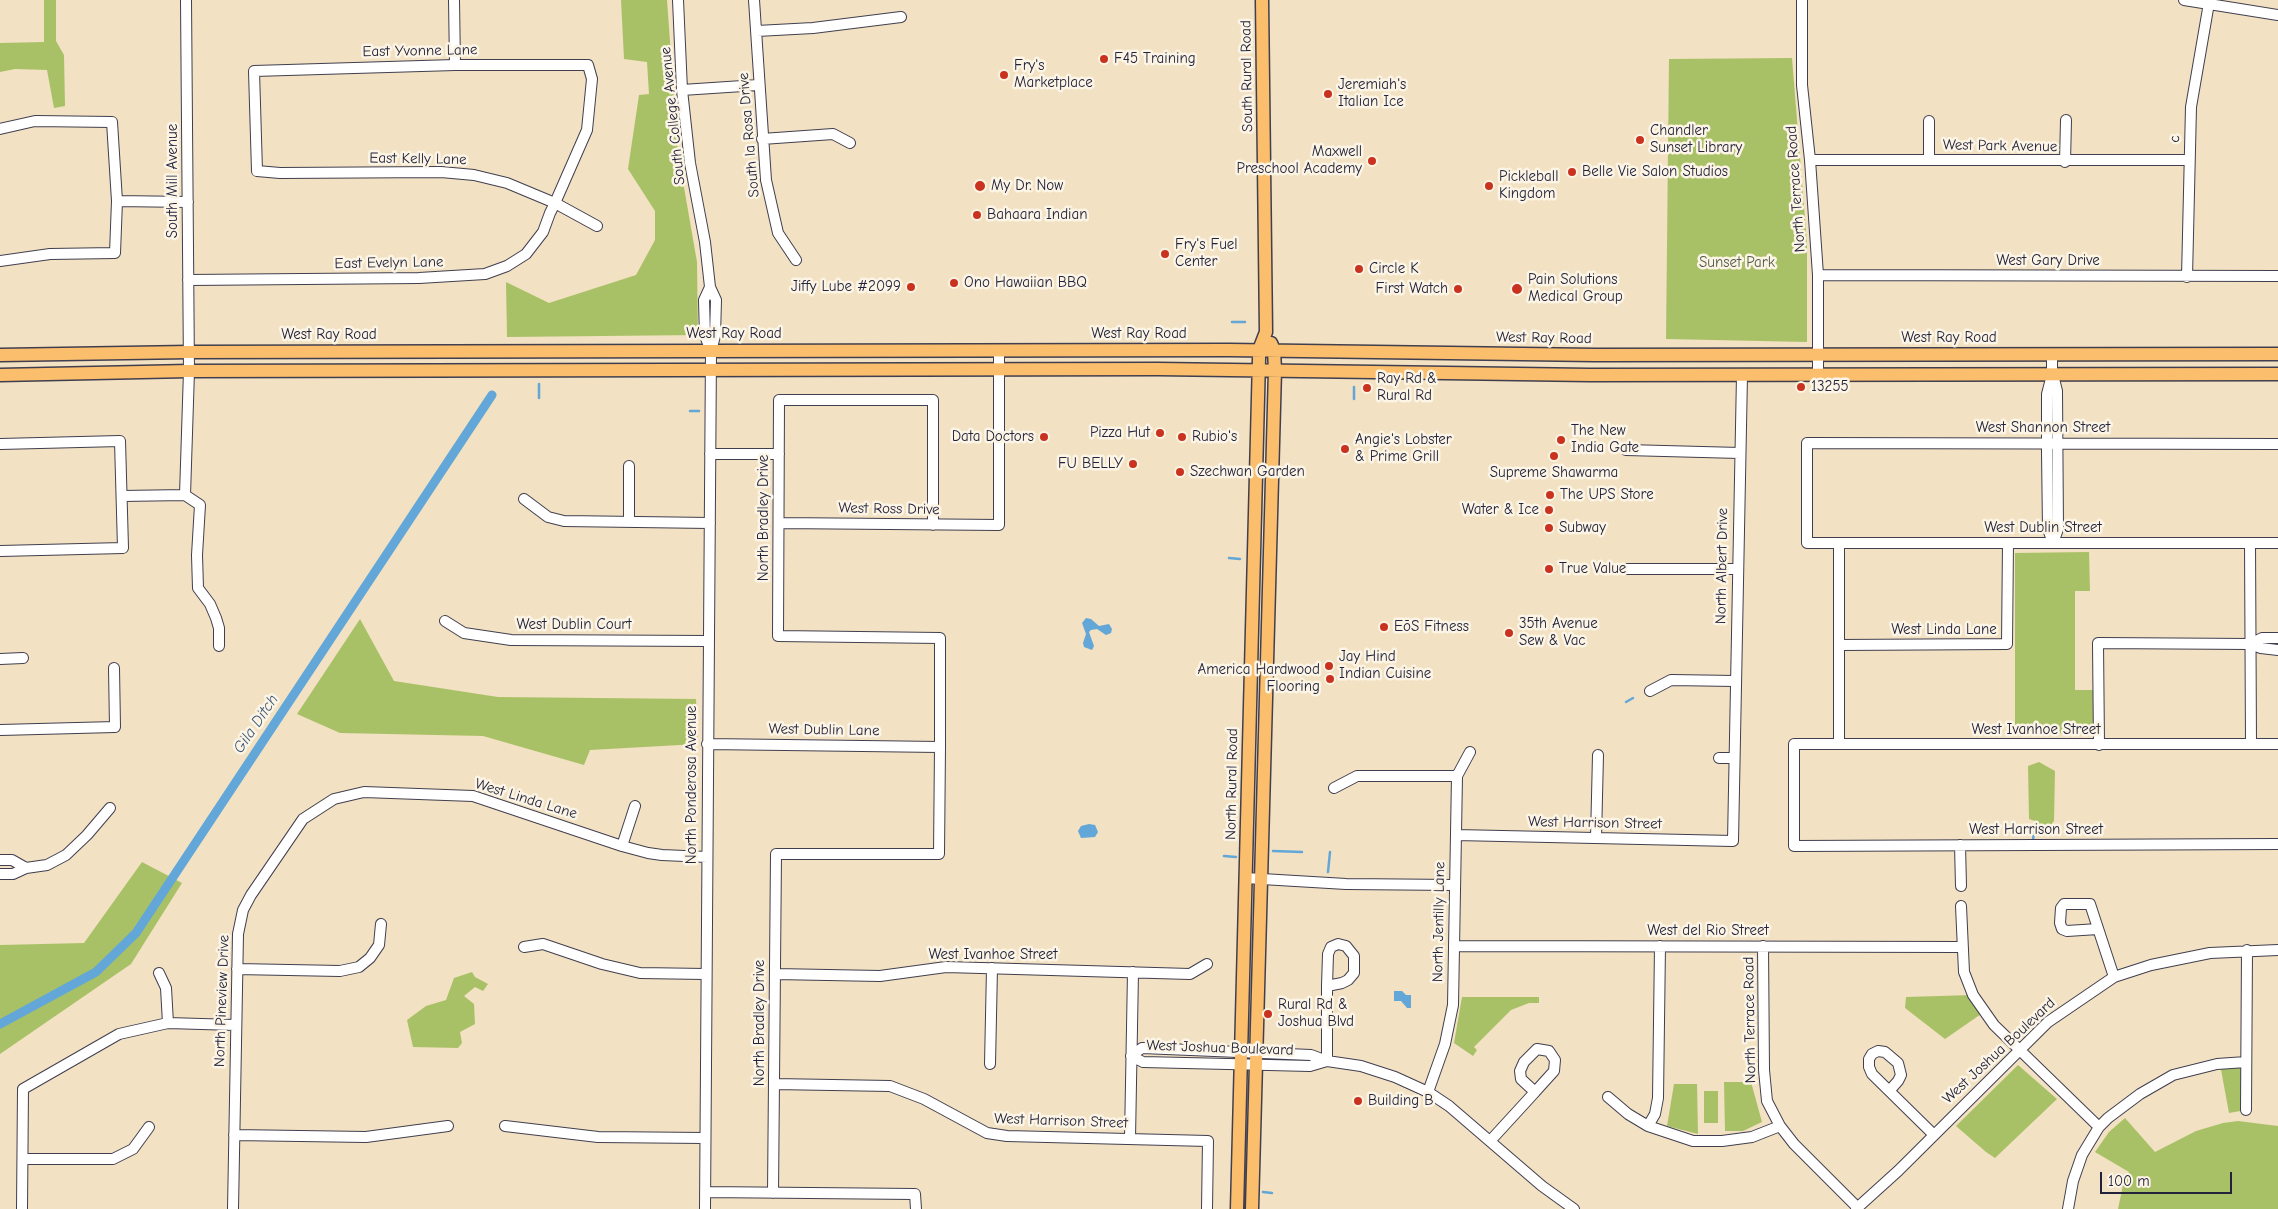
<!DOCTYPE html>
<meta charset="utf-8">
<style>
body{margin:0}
#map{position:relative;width:2278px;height:1209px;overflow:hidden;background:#f2e1c2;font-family:"Comic Neue",sans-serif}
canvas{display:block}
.scale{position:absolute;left:2100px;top:1172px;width:132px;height:22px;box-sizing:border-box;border:2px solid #22223b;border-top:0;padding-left:6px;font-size:15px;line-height:18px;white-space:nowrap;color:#22223b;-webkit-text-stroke:4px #fcf5e5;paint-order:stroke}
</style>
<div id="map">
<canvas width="2278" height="1209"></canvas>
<div class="scale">100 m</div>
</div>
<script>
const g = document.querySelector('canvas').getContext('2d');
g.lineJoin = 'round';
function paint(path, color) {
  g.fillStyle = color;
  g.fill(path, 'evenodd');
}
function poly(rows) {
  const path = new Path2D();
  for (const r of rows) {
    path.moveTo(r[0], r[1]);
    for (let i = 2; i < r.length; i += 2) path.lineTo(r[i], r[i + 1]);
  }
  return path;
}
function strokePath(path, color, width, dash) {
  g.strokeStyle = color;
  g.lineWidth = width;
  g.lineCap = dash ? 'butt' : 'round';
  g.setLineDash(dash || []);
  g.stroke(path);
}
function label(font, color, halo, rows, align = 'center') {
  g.font = font + ' "Comic Neue",sans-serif';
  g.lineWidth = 5;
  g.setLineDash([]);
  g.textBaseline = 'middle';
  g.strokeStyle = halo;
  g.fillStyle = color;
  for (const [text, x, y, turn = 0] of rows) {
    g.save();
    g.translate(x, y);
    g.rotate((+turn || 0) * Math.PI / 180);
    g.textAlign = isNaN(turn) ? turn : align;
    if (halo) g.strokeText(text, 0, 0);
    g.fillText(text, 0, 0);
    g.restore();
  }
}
paint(poly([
 [44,0,56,0,56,41,64,55,65,106,54,108,47,70,15,69,0,72,0,43,44,42],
 [621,0,667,0,678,153,697,262,698,335,507,337,506,282,549,303,636,275,655,240,655,211,628,169,639,95,649,94,647,62,624,59],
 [1792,58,1807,244,1807,342,1666,339,1669,59],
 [2089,552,2090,591,2075,591,2075,690,2094,690,2093,733,2015,734,2015,553],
 [360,619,394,681,498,697,696,699,698,744,590,750,584,765,483,736,340,733,297,714],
 [2039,762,2055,771,2054,821,2045,832,2040,829,2038,822,2029,819,2028,766],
 [142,862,182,883,131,964,0,1054,0,945,84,943],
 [472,972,475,977,488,984,483,991,475,987,464,996,474,1004,475,1024,460,1032,462,1043,458,1048,413,1047,407,1020,426,1006,446,1000,454,978],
 [1972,995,1984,1012,1945,1039,1905,1008,1906,997],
 [1462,997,1539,997,1539,1003,1529,1003,1511,1010,1474,1047,1477,1050,1473,1056,1454,1043],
 [2246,1062,2246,1110,2229,1113,2220,1064],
 [2018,1065,2057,1099,1995,1158,1986,1152,1956,1126],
 [1724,1082,1751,1082,1762,1122,1743,1131,1725,1131],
 [1674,1084,1697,1084,1698,1134,1667,1126],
 [1704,1091,1718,1091,1718,1123,1704,1123],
 [2125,1118,2155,1152,2196,1131,2223,1123,2238,1121,2278,1126,2278,1209,2118,1209,2123,1185,2129,1172,2095,1152,2109,1132]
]), '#a9c166');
paint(poly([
 [1086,618,1091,619,1099,626,1109,624,1112,629,1111,633,1106,635,1097,629,1091,630,1089,632,1094,646,1092,650,1084,647,1083,643,1086,634,1082,623],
 [1089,824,1095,825,1098,832,1095,837,1081,838,1078,831,1081,826],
 [1394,991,1402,991,1406,995,1411,995,1411,1008,1407,1008,1401,1001,1394,1001]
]), '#62a7d8');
strokePath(poly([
 [1232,322,1245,322],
 [539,398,539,384],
 [1354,399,1354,387],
 [690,411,699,411],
 [1229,558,1240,559],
 [1626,702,1633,698],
 [2033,843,2034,826],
 [1273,851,1302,852],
 [1224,856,1236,857],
 [1328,872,1330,852],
 [1263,1192,1272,1193]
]), '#62a7d8', 2.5);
strokePath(poly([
 [0,1024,96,972,136,933,492,395]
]), '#62a7d8', 9);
const minor = poly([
 [454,0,455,65],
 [678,0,682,90,690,163,705,242,710,287,716,300,715,336,711,351,705,1209],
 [754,0,766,180,778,233,796,260],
 [1802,0,1802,85,1810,160,1818,275,1818,375],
 [2184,0,2278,15],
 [757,31,813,28,901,17],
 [682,90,758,85],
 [1929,121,1929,160],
 [0,129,35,121,112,122,117,201,115,253,50,254,0,261],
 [762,139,833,134,850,143],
 [1810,160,2189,160],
 [2065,162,2066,120],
 [117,201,188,202],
 [1818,275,2278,276],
 [2187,277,2191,107,2209,3],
 [188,280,419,278,485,274,507,266,526,254,543,232,550,213,555,203,587,130,592,79,588,65,455,65,254,71,257,171,280,173,441,172,474,175,507,183,555,203,597,226],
 [710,287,704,300,705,336,711,351],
 [2052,354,2052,375,2047,394,2047,452,2048,529,2053,543],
 [2053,375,2057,391,2058,529,2053,543],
 [0,444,120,441,123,548,0,551],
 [2278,444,1807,443,1807,543,2278,543],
 [1626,450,1740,453],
 [710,454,779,454],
 [629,466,629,522],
 [185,495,189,371,186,0],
 [185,495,200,505,197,555,198,588,210,604,216,618,219,628,219,646],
 [122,496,185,495],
 [524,499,548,517,564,521,710,523],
 [779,523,999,525,999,350],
 [2250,543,2251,744],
 [1624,569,1737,569],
 [445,621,464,633,511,640,707,641],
 [2250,644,2262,638,2278,638],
 [1839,645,2007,644,2008,543],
 [0,659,23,658],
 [1650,691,1671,680,1735,681],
 [0,730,115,727,114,668],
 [707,744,940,747],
 [1839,744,1839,543],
 [2278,744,1794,744,1794,846,2278,844],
 [2099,745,2098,643,2250,644,2261,648,2278,650],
 [1719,758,1734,758],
 [1334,788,1357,776,1457,776],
 [1456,835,1733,841,1742,375],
 [1596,838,1598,755],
 [1960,845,1961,886],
 [622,846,635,806],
 [0,860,12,860,26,868],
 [0,874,13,874,26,868,47,865,66,855,87,835,110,808],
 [1245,878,1346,884,1454,885],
 [1961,906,1964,972,1973,995,1994,1025,2099,1127],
 [2098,929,2067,931,2062,929,2060,923,2061,908,2064,904,2090,904,2114,977],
 [1455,946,1962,947],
 [1763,946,1764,1070,1767,1101,1780,1126,1794,1144,1858,1208],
 [524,947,543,944,602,964,640,973,705,974],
 [237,969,340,971,359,967,370,958,379,945,381,924],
 [159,973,166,988,168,1023],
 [775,974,880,976,946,967,1190,974,1207,964],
 [1537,1049,1549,1051,1555,1060,1554,1071,1535,1092,1521,1079,1520,1071,1524,1062,1537,1049],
 [1327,1061,1310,1066,1228,1064,1143,1062,1131,1056,1142,1048,1311,1055,1327,1061,1361,1066,1395,1077,1428,1092,1449,1106,1542,1186,1574,1209],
 [1327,1061,1327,986,1328,954,1331,947,1338,944,1346,946,1354,956,1354,973,1348,980,1342,983,1327,986],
 [990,1064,992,968],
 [774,1084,890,1086,924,1099,987,1133,1007,1136,1208,1141,1207,1209],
 [1890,1090,1898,1081,1901,1075,1898,1063,1885,1052,1878,1051,1872,1054,1869,1059,1869,1067,1872,1074,1933,1134],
 [1428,1092,1445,1044,1453,1005,1457,776,1470,752],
 [1608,1097,1628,1114,1648,1126,1693,1141,1722,1141,1752,1137,1780,1126],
 [2246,1110,2247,950],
 [505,1126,598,1137,705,1138],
 [1648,1126,1655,1114,1658,1098,1660,946],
 [234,1135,366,1137,448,1126],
 [1130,1139,1133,972],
 [1491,1140,1535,1092],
 [23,1159,113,1159,133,1149,149,1127],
 [705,1192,915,1194,916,1209],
 [773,1193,776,854,939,854,940,747,940,638,778,636,779,400,933,400,933,525],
 [22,1209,23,1089,119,1034,168,1023,235,1025],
 [233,1209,238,934,243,910,251,895,303,819,334,799,364,792,473,796,622,846,648,853,662,855,707,857],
 [1856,1209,1898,1171,2048,1022,2114,977,2151,965,2210,953,2278,950],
 [2068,1209,2073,1181,2082,1155,2099,1127,2108,1118,2140,1094,2173,1075,2217,1064,2246,1062]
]);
const major = poly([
 [0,355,189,352,1229,350,1595,355,2278,354],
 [0,375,189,371,1158,369,1590,375,2278,374],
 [1237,1209,1259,359,1259,350,1266,332,1262,0],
 [1252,1209,1275,370,1274,350,1271,343]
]);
strokePath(minor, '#413f4f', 12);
strokePath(major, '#413f4f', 15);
strokePath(minor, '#fff', 10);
strokePath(major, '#fabe6d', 12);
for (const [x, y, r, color] of [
 [1104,59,5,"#c8321e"],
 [1004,75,5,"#c8321e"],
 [1328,94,5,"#c8321e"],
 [1640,140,5,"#c8321e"],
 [1372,161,5,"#c8321e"],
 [1572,172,5,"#c8321e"],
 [980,186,6,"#c8321e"],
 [1489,186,5,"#c8321e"],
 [977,215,5,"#c8321e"],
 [1165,254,5,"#c8321e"],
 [1359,269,5,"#c8321e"],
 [954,283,5,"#c8321e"],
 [911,287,5,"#c8321e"],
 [1458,289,5,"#c8321e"],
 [1517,289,6,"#c8321e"],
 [1801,387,5,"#c8321e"],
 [1367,388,5,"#c8321e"],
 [1160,433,5,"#c8321e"],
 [1044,437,5,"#c8321e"],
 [1182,437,5,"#c8321e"],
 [1561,440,5,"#c8321e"],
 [1345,449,5,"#c8321e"],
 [1554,456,5,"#c8321e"],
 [1133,464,5,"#c8321e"],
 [1180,472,5,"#c8321e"],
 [1550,495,5,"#c8321e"],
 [1549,510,5,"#c8321e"],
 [1549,528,5,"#c8321e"],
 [1549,569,5,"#c8321e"],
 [1384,627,5,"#c8321e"],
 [1509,633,5,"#c8321e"],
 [1329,666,5,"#c8321e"],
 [1330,679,5,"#c8321e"],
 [1268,1014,5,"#c8321e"],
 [1358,1101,5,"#c8321e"]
]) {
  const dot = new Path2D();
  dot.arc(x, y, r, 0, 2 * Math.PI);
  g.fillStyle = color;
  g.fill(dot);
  strokePath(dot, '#fcf5e5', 2);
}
label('15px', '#22223b', '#fcf5e5', [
 ["East Yvonne Lane",420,51,-1],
 ["South Rural Road",1247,76,-91],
 ["South College Avenue",673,116,-96],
 ["South la Rosa Drive",749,135,-95],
 ["c",2175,139,-88],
 ["West Park Avenue",2000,146,1],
 ["East Kelly Lane",418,159,1],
 ["South Mill Avenue",173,181,-90],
 ["North Terrace Road",1796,189,-94],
 ["West Gary Drive",2048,261],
 ["East Evelyn Lane",389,263,-1],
 ["West Ray Road",734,334],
 ["West Ray Road",1139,334],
 ["West Ray Road",329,335],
 ["West Ray Road",1544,338,1],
 ["West Ray Road",1949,338],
 ["West Shannon Street",2043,428],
 ["West Ross Drive",889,509,1],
 ["North Bradley Drive",764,518,-90],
 ["West Dublin Street",2043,528],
 ["North Albert Drive",1722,566,-89],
 ["West Dublin Court",574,625],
 ["West Linda Lane",1944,630],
 ["West Dublin Lane",824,730,1],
 ["West Ivanhoe Street",2036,730],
 ["North Rural Road",1232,784,-89],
 ["North Ponderosa Avenue",692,785,-90],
 ["West Linda Lane",526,799,17],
 ["West Harrison Street",1595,823,1],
 ["West Harrison Street",2036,830],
 ["North Jentilly Lane",1439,922,-89],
 ["West del Rio Street",1708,931],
 ["West Ivanhoe Street",993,955],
 ["North Pineview Drive",222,1001,-88],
 ["North Terrace Road",1750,1020,-91],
 ["North Bradley Drive",760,1023,-90],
 ["West Joshua Boulevard",1220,1048,2],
 ["West Joshua Boulevard",1999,1051,-43],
 ["West Harrison Street",1061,1121,2]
]);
label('15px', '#22223b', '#fcf5e5', [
 ["F45 Training",1114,59],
 ["Fry's",1014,66],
 ["Marketplace",1014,83],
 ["Jeremiah's",1338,85],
 ["Italian Ice",1338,102],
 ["Chandler",1650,131],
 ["Sunset Library",1650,148],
 ["Maxwell",1362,152,"right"],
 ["Preschool Academy",1362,169,"right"],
 ["Belle Vie Salon Studios",1582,172],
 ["Pickleball",1499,177],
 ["Kingdom",1499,194],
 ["My Dr. Now",991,186],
 ["Bahaara Indian",987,215],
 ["Fry's Fuel",1175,245],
 ["Center",1175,262],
 ["Circle K",1369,269],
 ["Pain Solutions",1528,280],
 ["Medical Group",1528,297],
 ["Ono Hawaiian BBQ",964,283],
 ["Jiffy Lube #2099",901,287,"right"],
 ["First Watch",1448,289,"right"],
 ["Ray Rd &",1377,379],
 ["Rural Rd",1377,396],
 ["13255",1811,387],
 ["The New",1571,431],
 ["India Gate",1571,448],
 ["Pizza Hut",1150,433,"right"],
 ["Data Doctors",1034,437,"right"],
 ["Rubio's",1192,437],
 ["Angie's Lobster",1355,440],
 ["& Prime Grill",1355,457],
 ["FU BELLY",1123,464,"right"],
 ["Szechwan Garden",1190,472],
 ["Supreme Shawarma",1554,473,"center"],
 ["The UPS Store",1560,495],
 ["Water & Ice",1539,510,"right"],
 ["Subway",1559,528],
 ["True Value",1559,569],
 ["35th Avenue",1519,624],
 ["Sew & Vac",1519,641],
 ["EōS Fitness",1394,627],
 ["Jay Hind",1339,657],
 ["Indian Cuisine",1339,674],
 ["America Hardwood",1320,670,"right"],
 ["Flooring",1320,687,"right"],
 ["Rural Rd &",1278,1005],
 ["Joshua Blvd",1278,1022],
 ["Building B",1368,1101]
], 'left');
label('15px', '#515a4a', '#fcf5e5', [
 ["Sunset Park",1737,263]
]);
label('italic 16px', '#3c577a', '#fcf5e5', [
 ["Gila Ditch",256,724,-56]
]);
</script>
